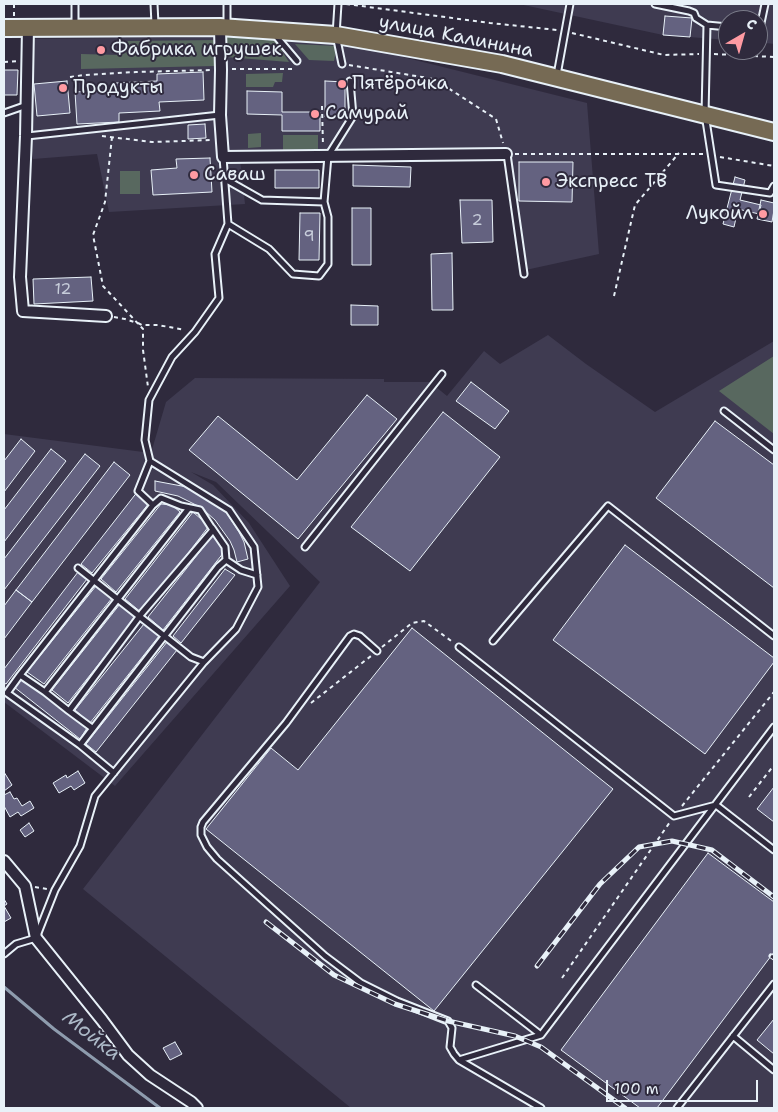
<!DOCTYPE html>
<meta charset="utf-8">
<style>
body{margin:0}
#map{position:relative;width:778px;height:1112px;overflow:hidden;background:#2f2a3d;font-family:"Shantell Sans",sans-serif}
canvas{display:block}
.frame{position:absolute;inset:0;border:5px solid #e8f1f8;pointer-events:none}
.north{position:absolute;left:718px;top:10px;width:50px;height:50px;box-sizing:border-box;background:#2f2a3d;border:1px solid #797a88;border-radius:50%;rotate:38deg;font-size:14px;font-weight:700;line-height:20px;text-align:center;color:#e8f1f8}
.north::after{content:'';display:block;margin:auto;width:18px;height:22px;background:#ff9aa2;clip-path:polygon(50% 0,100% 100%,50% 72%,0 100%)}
.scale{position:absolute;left:606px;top:1080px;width:152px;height:22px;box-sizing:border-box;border:2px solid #e8f1f8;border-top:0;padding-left:6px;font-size:15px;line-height:18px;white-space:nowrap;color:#e8f1f8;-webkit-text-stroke:4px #2f2a3d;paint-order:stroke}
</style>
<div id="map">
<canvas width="778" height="1112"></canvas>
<div class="frame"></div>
<div class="north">С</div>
<div class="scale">100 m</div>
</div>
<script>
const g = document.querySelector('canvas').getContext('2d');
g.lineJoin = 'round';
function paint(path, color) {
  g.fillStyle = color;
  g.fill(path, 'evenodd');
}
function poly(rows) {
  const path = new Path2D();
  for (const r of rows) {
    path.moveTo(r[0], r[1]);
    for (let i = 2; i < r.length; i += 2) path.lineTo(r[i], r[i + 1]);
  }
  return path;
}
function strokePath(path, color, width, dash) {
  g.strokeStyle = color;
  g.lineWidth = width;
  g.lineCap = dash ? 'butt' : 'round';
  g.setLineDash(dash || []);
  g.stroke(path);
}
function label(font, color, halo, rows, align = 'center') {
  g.font = font + ' "Shantell Sans",sans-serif';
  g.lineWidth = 4;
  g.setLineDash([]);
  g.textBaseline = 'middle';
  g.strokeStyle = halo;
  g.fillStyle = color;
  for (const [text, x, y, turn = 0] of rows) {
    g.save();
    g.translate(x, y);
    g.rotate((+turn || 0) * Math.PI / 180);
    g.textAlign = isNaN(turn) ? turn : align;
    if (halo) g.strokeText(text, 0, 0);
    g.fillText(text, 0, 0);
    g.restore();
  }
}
paint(poly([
 [519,4,774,4,774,44,758,42,758,20,728,20,728,40,663,35],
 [215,37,296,37,383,52,587,103,599,254,521,271,514,236,505,156,240,160,245,204,109,212,97,154,33,159,21,39],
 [548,335,586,364,655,412,774,341,774,1108,351,1108,83,889,320,582,216,482,191,472,213,485,249,523,290,586,115,786,4,702,4,434,151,453,166,402,195,378,384,379,384,382,430,382,447,396,484,351,500,364]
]), '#3f3b51');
paint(poly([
 [226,37,274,39,289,62,226,57],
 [216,40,215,66,81,69,81,54,120,55,128,41],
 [295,44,337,46,334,61,309,60],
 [283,73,282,82,275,82,273,87,246,87,246,74],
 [261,133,261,147,248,148,248,134],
 [283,135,318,135,318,149,283,150],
 [120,171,140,171,140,194,120,194],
 [774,356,774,434,719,391]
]), '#58685f');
strokePath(poly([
 [4,987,54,1029,160,1108]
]), '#8e9cae', 3);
const building = poly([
 [665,16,692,18,690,37,663,35,665,16],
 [4,70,18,70,17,95,4,95,4,70],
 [203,72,204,100,159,102,160,111,119,113,119,122,77,124,75,92,117,90,116,83,157,81,157,74,203,72],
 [67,81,70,113,37,116,34,84,67,81],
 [325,81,345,82,345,117,325,117,325,81],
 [247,91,282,92,282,112,320,112,320,131,282,131,282,115,247,114,247,91],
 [205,124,206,138,188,139,188,125,205,124],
 [210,158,212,192,153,195,151,170,177,168,176,159,210,158],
 [519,162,573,162,572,202,519,201,519,162],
 [353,165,411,167,410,187,353,186,353,165],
 [275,170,319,170,319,188,275,188,275,170],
 [735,177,745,180,740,200,761,205,759,214,738,209,734,227,723,224,735,177],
 [460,200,492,200,493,242,462,243,460,200],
 [761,200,774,203,774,210,772,222,757,219,761,200],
 [352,208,371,208,371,265,352,265,352,208],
 [300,213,320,213,319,260,299,260,300,213],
 [452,253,453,310,432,310,431,254,452,253],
 [91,277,93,301,34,304,33,279,91,277],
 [351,305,378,306,378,325,351,325,351,305],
 [471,382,509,411,495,429,456,401,471,382],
 [367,395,397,419,298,539,189,450,218,416,297,480,367,395],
 [443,412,500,457,410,571,351,527,443,412],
 [715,421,774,465,774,588,656,498,715,421],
 [21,439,35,451,4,492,4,461,21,439],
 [51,449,66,461,4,542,4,510,51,449],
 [85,454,100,466,4,590,4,559,85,454],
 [114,462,130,475,32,602,16,590,114,462],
 [155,481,187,487,224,509,239,532,244,542,248,559,237,562,234,550,230,541,215,520,206,512,198,506,178,496,155,491,155,481],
 [138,491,150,502,92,573,81,564,138,491],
 [161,504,172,505,180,512,116,592,101,579,161,504],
 [193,512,209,526,142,613,125,599,193,512],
 [213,535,224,552,163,630,148,617,213,535],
 [625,545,774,658,774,662,705,754,553,640,625,545],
 [225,569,235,575,181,643,173,636,225,569],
 [78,572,87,579,6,684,4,683,4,669,78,572],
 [96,586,112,598,44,684,27,672,96,586],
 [16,590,32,602,4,639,4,606,16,590],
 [120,604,136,617,68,703,52,690,120,604],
 [144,624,159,636,90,723,75,710,144,624],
 [412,628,613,789,434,1011,206,829,271,748,298,770,412,628],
 [167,642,177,650,96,752,86,744,167,642],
 [23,677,87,728,80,739,14,687,23,677],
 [78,771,85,783,74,790,71,786,59,793,53,783,66,775,67,778,78,771],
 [4,772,12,785,4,791,4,772],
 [774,787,774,822,757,809,774,787],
 [10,792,14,799,17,798,22,806,30,801,34,808,21,816,18,812,10,817,4,806,4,795,10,792],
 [29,823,34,831,25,837,20,830,29,823],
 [708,853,774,902,774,952,657,1108,640,1108,561,1050,708,853],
 [4,899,7,904,4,906,11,918,4,922,4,899],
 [774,1019,774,1054,757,1040,774,1019],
 [175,1042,182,1054,170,1060,163,1048,175,1042]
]);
paint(building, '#646280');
strokePath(building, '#e8f1f8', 1);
const lane = poly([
 [154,4,155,24],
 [338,4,336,35,342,64],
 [655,4,689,11,694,13,696,18,707,25,728,27],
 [227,25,227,4],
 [707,25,705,114,716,185,770,193,774,186],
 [75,26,75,4],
 [758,26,761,23,765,4],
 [275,35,297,61],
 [557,75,570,4],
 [4,113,27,105],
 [27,136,220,115],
 [507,154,524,274],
 [225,179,262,200,324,202,328,217,328,264,319,276,293,274,269,249,228,224],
 [324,202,328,156,353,116,350,81],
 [724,411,774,450],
 [150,461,138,491,153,505],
 [305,547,442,374],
 [226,560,241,570,257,575],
 [78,568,191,657,204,662,236,629,258,587,254,547,229,510,150,461,145,440,149,400,172,357,195,332,219,298,215,254,228,224,223,157],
 [493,641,608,506,774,636],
 [459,647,674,816,716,805,774,850],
 [377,651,360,636,354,634,350,636,286,723,203,822,201,827,201,835,207,847,217,859,325,956,361,983,397,1001,448,1021,452,1028,450,1047,454,1054,459,1060,541,1108],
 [20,675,7,693,80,745,114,773],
 [45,692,189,508],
 [69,711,142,613,213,530,200,510,181,506,161,498,153,505,20,675,45,692,69,711,92,728],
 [80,745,218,567,226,560,225,547,212,528],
 [4,954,16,944,36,938,55,890,80,846,95,796,204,662],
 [476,985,541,1035],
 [733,1036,774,1070],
 [459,1060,541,1035,774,727],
 [677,1108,774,984]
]);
const street = poly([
 [220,27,221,70,220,115,223,157,506,154],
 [28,28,26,136,20,277,23,311,106,316],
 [4,861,25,886,36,938,102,1020,128,1055,150,1075,191,1102,197,1108]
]);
const primary = poly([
 [4,28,220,27,336,35,502,64,774,132]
]);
strokePath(lane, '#e8f1f8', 9);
strokePath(street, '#e8f1f8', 14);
strokePath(primary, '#e8f1f8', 20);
strokePath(poly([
 [346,4,490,23,557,30],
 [14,16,14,4],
 [572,33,664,55,699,54],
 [714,54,774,57],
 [4,62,19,61],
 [349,65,434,79,496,119,503,143],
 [232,69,292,69],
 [70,77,84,75,136,72,212,70],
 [322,106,323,146],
 [102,136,152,142,212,140],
 [112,137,105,202,93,235,103,286,143,329,143,350,148,387],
 [515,154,703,154],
 [720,157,774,166],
 [614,296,635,205,679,153],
 [114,317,125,319,134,322],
 [138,323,142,325,158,325,185,330],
 [382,647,412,623,424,621,454,643],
 [311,703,371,656],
 [749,797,774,765],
 [682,806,774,692],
 [35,887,47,889],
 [562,978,670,822]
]), '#e8f1f8', 2, [4, 4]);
strokePath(lane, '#2f2a3d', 5);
strokePath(street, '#2f2a3d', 10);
strokePath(primary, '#766a54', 16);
const rail = poly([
 [266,922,334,975,395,1004,448,1021,515,1036,541,1047,625,1108],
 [771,956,774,958],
 [537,966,600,884,639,847,672,841,712,850,774,897]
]);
strokePath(rail, '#e8f1f8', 5);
strokePath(rail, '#2f2a3d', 3, [9]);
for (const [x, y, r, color] of [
 [101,50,5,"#ff9aa2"],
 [342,84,5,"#ff9aa2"],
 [63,88,5,"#ff9aa2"],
 [315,114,5,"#ff9aa2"],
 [194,175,5,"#ff9aa2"],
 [546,182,5,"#ff9aa2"],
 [763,214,5,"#ff9aa2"]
]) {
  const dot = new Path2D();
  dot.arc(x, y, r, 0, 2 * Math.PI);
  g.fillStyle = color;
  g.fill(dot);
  strokePath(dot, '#2f2a3d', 2);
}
label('16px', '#c7cdda', null, [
 ["2",477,221],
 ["9",309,237],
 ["12",63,290]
]);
label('19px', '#e8f1f8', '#2f2a3d', [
 ["улица Калинина",456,37,11]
]);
label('19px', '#e8f1f8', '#2f2a3d', [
 ["Фабрика игрушек",111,50],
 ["Пятёрочка",352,84],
 ["Продукты",73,88],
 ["Самурай",325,114],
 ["Саваш",204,175],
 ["Экспресс ТВ",556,182],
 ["Лукойл",753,214,"right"]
], 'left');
label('italic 20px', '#acb9c7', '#2f2a3d', [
 ["Мойка",91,1036,38]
]);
</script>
